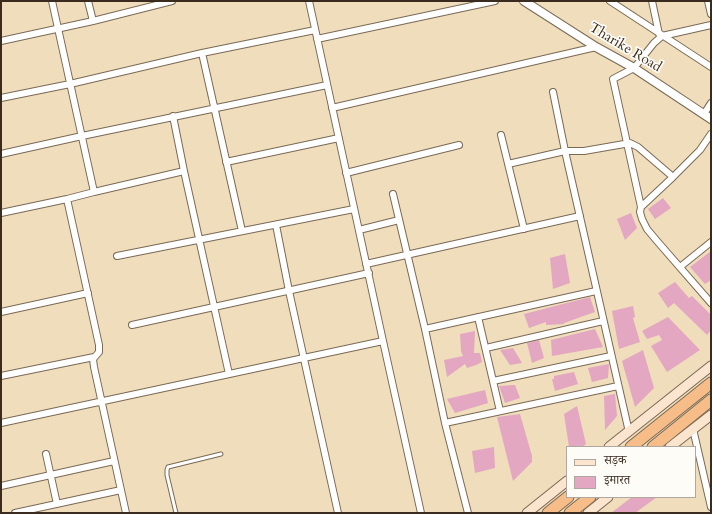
<!DOCTYPE html>
<meta charset="utf-8">
<style>
body{margin:0}
#map{position:relative;width:712px;height:514px;overflow:hidden;background:#efddbc;font-family:Cardo,"Noto Serif Devanagari",serif}
canvas{display:block}
.frame{position:absolute;inset:0;border:2px solid #3b2a1e;pointer-events:none}
.legend{position:absolute;left:566px;top:446px;width:130px;height:52px;box-sizing:border-box;background:#fdfcf7;border:1px solid #afa8a0;margin:0;padding:5px 7px;list-style:none;font-size:12px;color:#3b2a1e}
.legend li{display:flex;align-items:center;gap:8px;height:20px}
.legend b{width:20px;border:1px solid #afa8a0}
</style>
<div id="map">
<canvas width="712" height="514"></canvas>
<div class="frame"></div>
<ul class="legend">
<li><b style="height:5px;background:#fce5cf"></b>सड़क</li>
<li><b style="height:11px;background:#e3a7c1"></b>इमारत</li>
</ul>
</div>
<script>
const g = document.querySelector('canvas').getContext('2d');
g.lineJoin = 'round';
function paint(path, color) {
  g.fillStyle = color;
  g.fill(path, 'evenodd');
}
function poly(rows) {
  const path = new Path2D();
  for (const r of rows) {
    path.moveTo(r[0], r[1]);
    for (let i = 2; i < r.length; i += 2) path.lineTo(r[i], r[i + 1]);
  }
  return path;
}
function strokePath(path, color, width, dash) {
  g.strokeStyle = color;
  g.lineWidth = width;
  g.lineCap = dash ? 'butt' : 'round';
  g.setLineDash(dash || []);
  g.stroke(path);
}
function label(font, color, halo, rows, align = 'center') {
  g.font = font + ' Cardo,serif';
  g.lineWidth = 3.5;
  g.setLineDash([]);
  g.textBaseline = 'middle';
  g.strokeStyle = halo;
  g.fillStyle = color;
  for (const [text, x, y, turn = 0] of rows) {
    g.save();
    g.translate(x, y);
    g.rotate((+turn || 0) * Math.PI / 180);
    g.textAlign = isNaN(turn) ? turn : align;
    if (halo) g.strokeText(text, 0, 0);
    g.fillText(text, 0, 0);
    g.restore();
  }
}
paint(poly([
 [663,198,671,208,655,219,648,209],
 [631,213,637,228,625,240,617,219],
 [711,251,711,280,705,284,690,267],
 [565,254,570,283,553,289,550,258],
 [675,282,689,298,692,296,711,315,711,330,707,335,674,303,668,308,658,293],
 [590,297,595,312,564,323,564,324,546,325,546,322,529,328,524,314],
 [633,306,635,317,633,318,640,342,619,349,612,311],
 [668,317,700,350,667,372,651,346,662,340,659,335,647,339,642,331],
 [595,329,603,347,552,356,551,340],
 [475,331,474,353,480,353,482,362,476,365,467,368,465,364,447,377,444,360,463,356,461,351,460,334],
 [539,340,544,358,532,363,527,343],
 [513,348,522,363,510,365,500,350],
 [643,350,654,388,635,407,622,361],
 [609,364,608,378,592,382,588,368],
 [574,372,578,384,555,391,552,379,554,379,554,376],
 [515,385,520,398,505,403,499,386],
 [485,390,488,403,455,413,447,399],
 [615,394,617,416,605,430,604,396],
 [577,406,586,444,582,447,569,447,564,414],
 [520,414,532,456,532,462,513,481,497,417],
 [494,447,495,468,475,473,472,451],
 [632,497,657,497,635,513,611,513]
]), '#e3a7c1');
const service = poly([
 [176,513,167,475,167,470,168,467,221,454]
]);
const minor = poly([
 [52,1,94,192,67,199,99,345,99,352,93,359,94,367,126,513],
 [88,1,93,21],
 [610,1,711,67],
 [652,1,659,34],
 [708,1,711,14],
 [317,39,495,1],
 [1,41,93,21,172,1],
 [202,53,242,231],
 [553,92,565,151,629,432],
 [1,98,70,84,202,53,315,30],
 [332,108,596,47],
 [704,114,711,103],
 [173,116,184,171,229,374],
 [501,135,524,229],
 [1,154,82,136,327,85],
 [226,162,339,138],
 [508,164,565,151,584,151,630,143,638,147,673,177,700,150,711,134],
 [346,173,459,145],
 [673,177,641,207,640,212,642,219,647,229,657,241,711,303],
 [94,192,184,171],
 [393,194,425,329],
 [641,207,613,79,634,68,654,43,662,36,711,25],
 [1,213,67,199],
 [276,225,289,291,338,513],
 [359,230,399,220],
 [117,256,354,209],
 [366,264,580,216],
 [680,267,711,242],
 [1,312,88,293],
 [478,317,500,411],
 [132,325,369,273],
 [383,341,421,513],
 [486,348,603,321],
 [1,376,94,357],
 [493,381,611,356],
 [1,423,383,341,309,1],
 [445,423,618,386],
 [693,429,711,507],
 [46,454,57,504],
 [1,486,114,461],
 [15,513,121,490],
 [468,513,445,423,425,329,596,291]
]);
const tertiary = poly([
 [524,1,596,47,634,68,711,119]
]);
const secondary = poly([
 [609,447,711,366],
 [670,447,711,415],
 [527,513,567,481],
 [588,513,608,497]
]);
const trunk = poly([
 [631,447,711,383],
 [653,447,711,400],
 [548,513,568,497],
 [570,513,590,497]
]);
strokePath(service, '#7a6955', 5);
strokePath(minor, '#7a6955', 8);
strokePath(tertiary, '#7a6955', 10);
strokePath(secondary, '#7a6955', 11);
strokePath(trunk, '#7a6955', 13);
strokePath(service, '#fff', 3);
strokePath(minor, '#fff', 6);
strokePath(tertiary, '#fff', 8);
strokePath(secondary, '#fce5cf', 9);
strokePath(trunk, '#f7bd88', 11);
label('14px', '#3b2a1e', '#fdfcf7', [
 ["Tharike Road",625,48,31]
]);
</script>
